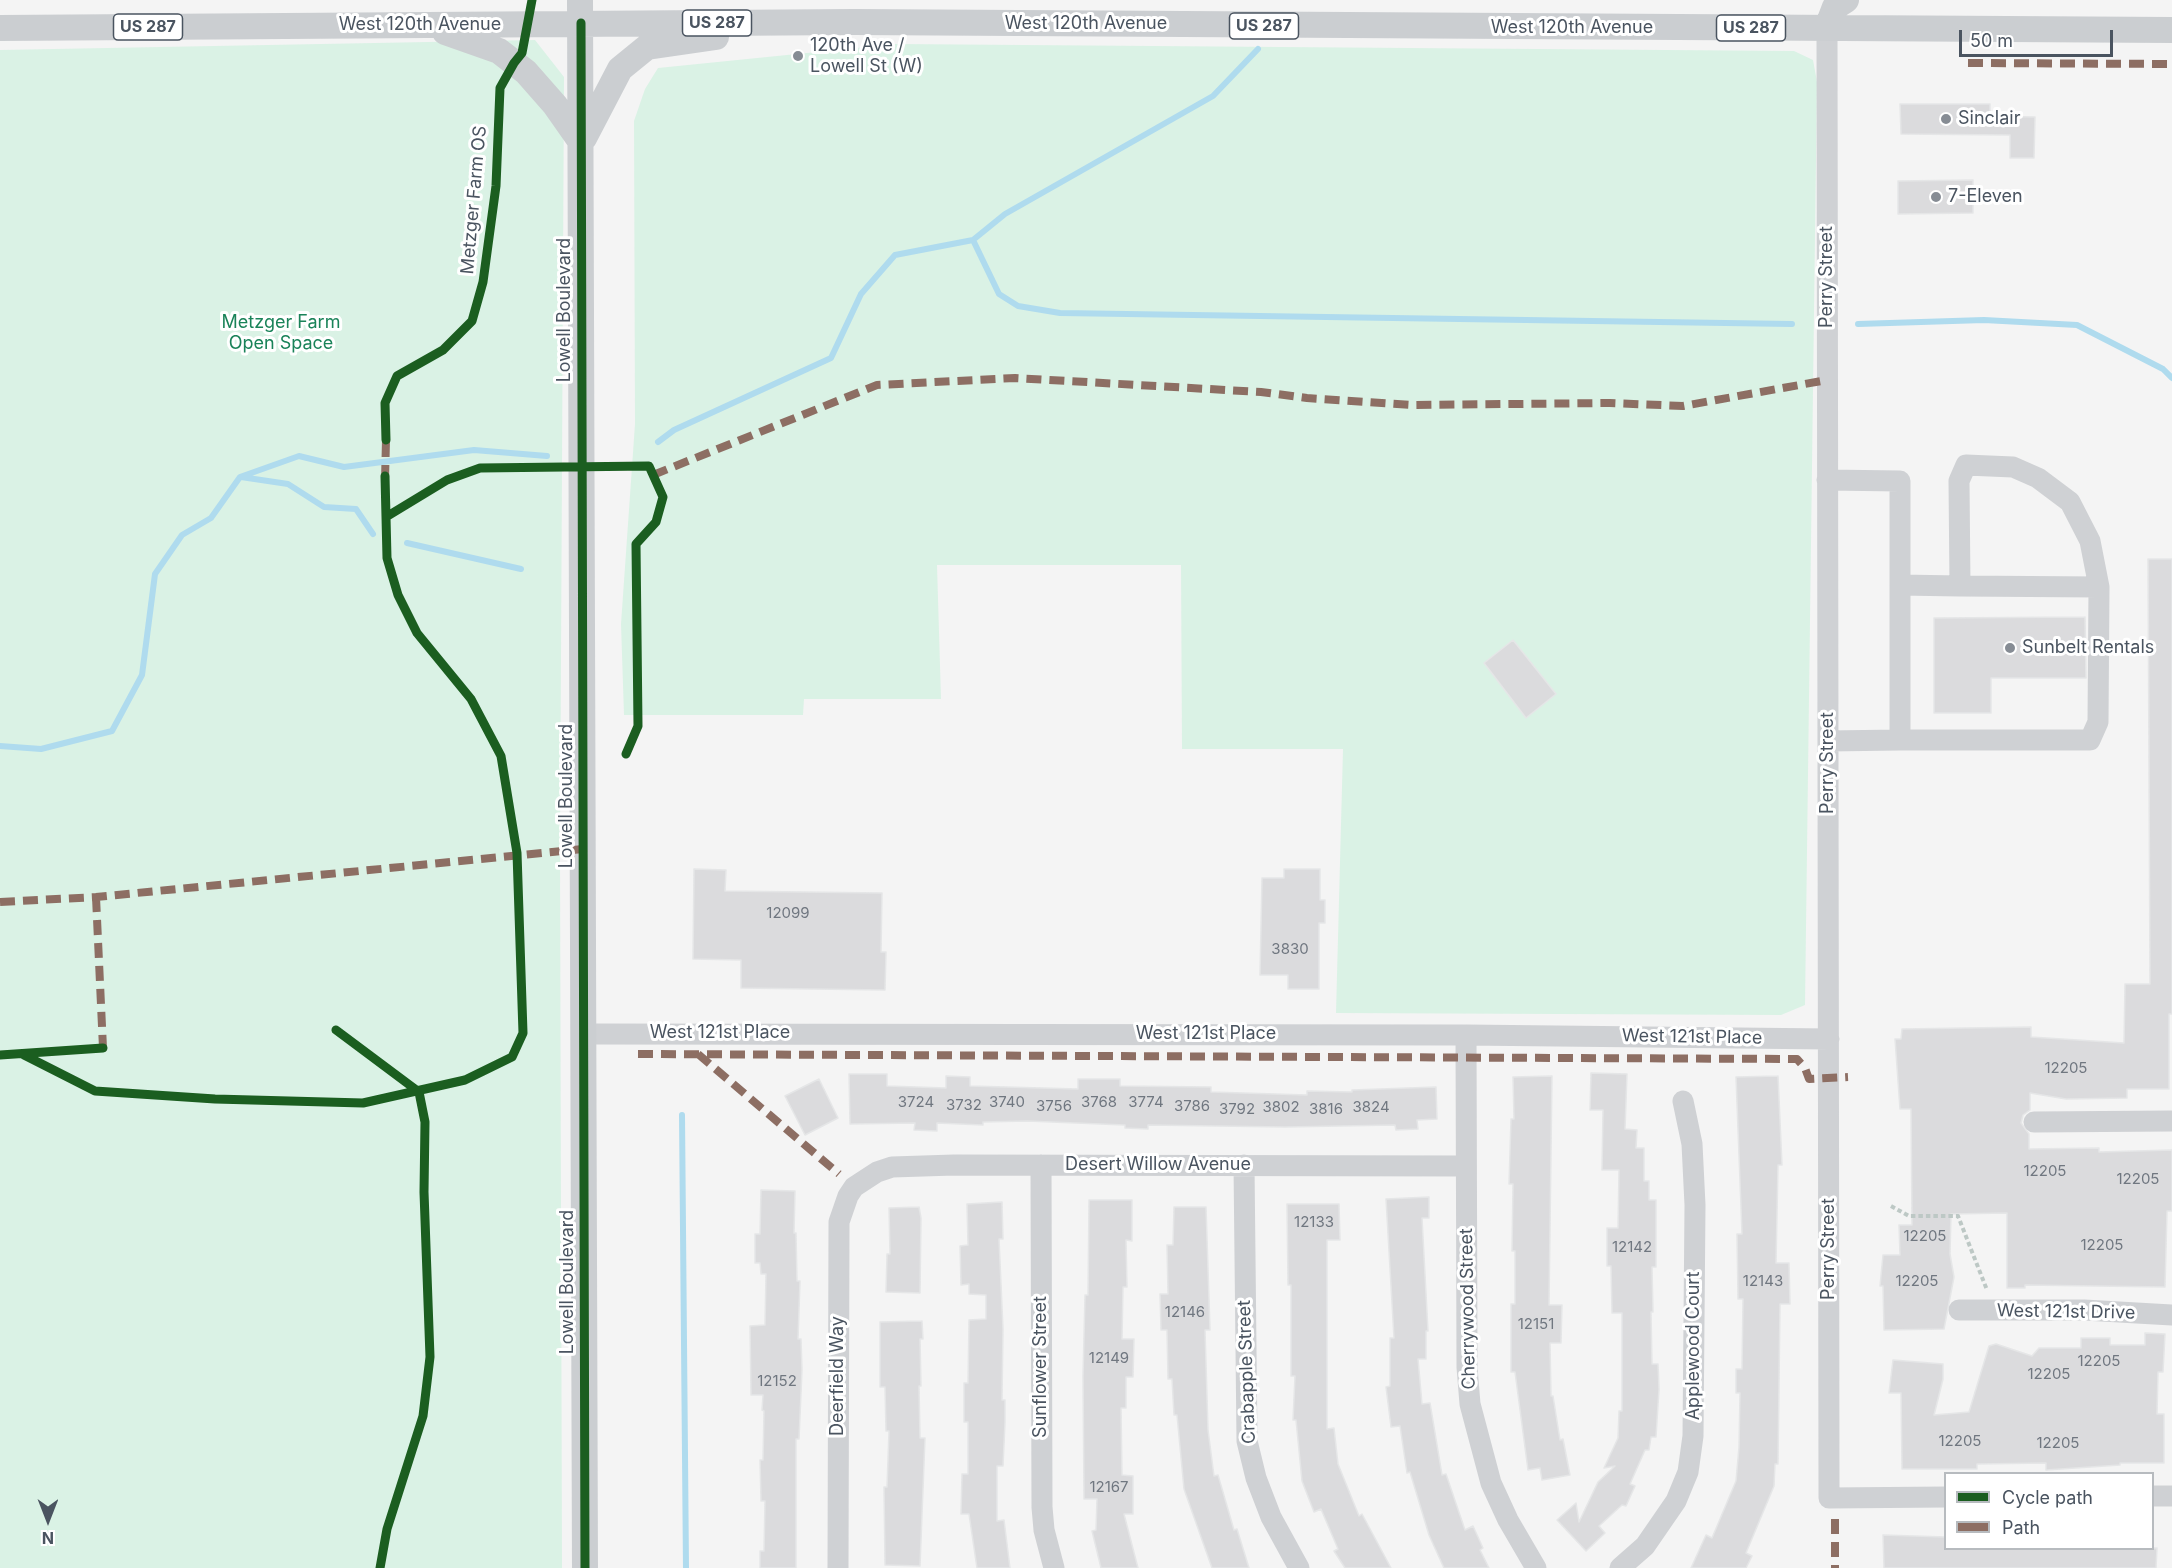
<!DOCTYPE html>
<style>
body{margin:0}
#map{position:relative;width:2172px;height:1568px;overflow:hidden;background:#f4f4f4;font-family:Inter,sans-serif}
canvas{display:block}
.legend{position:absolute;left:1944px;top:1472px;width:210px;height:78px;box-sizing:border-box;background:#fff;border:2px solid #b7bbbf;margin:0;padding:8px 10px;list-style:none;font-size:18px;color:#4a5460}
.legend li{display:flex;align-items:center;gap:12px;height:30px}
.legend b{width:30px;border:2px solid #b7bbbf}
.north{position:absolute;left:18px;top:1490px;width:60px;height:60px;-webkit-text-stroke:4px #fff;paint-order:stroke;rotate:180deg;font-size:16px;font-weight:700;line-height:24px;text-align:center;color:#4a5460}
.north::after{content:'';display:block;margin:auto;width:21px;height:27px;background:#4a5460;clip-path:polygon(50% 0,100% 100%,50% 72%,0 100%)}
.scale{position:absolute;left:1959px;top:30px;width:154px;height:27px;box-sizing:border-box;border:3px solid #4a5460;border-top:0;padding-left:8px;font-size:18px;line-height:21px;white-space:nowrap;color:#4a5460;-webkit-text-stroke:4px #fff;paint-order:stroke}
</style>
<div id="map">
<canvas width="2172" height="1568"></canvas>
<ul class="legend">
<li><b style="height:8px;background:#1b5e20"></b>Cycle path</li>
<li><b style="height:8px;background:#8d6e63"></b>Path</li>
</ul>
<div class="north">N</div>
<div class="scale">50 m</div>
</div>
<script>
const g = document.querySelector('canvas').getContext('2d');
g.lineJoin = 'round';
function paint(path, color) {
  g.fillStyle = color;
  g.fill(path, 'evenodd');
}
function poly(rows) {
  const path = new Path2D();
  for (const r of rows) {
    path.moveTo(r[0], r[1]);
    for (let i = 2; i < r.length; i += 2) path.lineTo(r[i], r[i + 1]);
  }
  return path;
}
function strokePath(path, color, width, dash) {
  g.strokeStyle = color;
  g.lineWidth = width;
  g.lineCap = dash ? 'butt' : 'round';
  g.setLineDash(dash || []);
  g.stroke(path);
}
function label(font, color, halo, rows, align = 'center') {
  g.font = font + ' Inter,sans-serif';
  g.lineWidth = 6;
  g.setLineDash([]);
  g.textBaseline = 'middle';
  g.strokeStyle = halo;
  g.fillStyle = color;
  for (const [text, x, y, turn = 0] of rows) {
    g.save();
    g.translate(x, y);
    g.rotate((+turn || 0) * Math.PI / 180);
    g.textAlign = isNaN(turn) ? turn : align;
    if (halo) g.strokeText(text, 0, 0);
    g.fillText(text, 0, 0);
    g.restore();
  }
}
paint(poly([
 [535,40,564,77,560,852,562,1568,0,1568,0,50],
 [896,44,1794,51,1813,60,1817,82,1805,1005,1781,1015,1336,1013,1343,749,1182,749,1181,565,937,565,941,699,804,699,803,715,624,715,621,624,635,424,634,121,645,89,658,68]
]), '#daf2e5');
strokePath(poly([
 [973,240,999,294,1018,306,1060,313,1792,324],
 [1858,324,1984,320,2077,325,2163,369,2172,378],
 [658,442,674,430,831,358,861,294,895,255,973,240,1005,214,1213,96,1258,49],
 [241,477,288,484,324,507,356,509,373,534],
 [407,543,521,569],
 [0,746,41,749,112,731,142,675,155,574,182,535,211,518,240,477,299,456,344,467,474,450,547,456],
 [682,1115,686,1568]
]), '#afdbee', 6);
const building = poly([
 [1900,104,1990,104,1990,116,2035,117,2034,158,2010,158,2010,135,1901,134,1900,104],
 [1973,180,1973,213,1898,214,1898,181,1973,180],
 [2148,559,2172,559,2172,1014,2169,1014,2169,1089,2127,1089,2127,1098,2066,1099,2030,1093,2030,1110,2023,1115,2021,1123,2029,1134,2029,1149,2099,1148,2099,1152,2172,1150,2172,1211,2167,1211,2165,1287,2025,1285,2025,1288,2007,1288,2007,1213,1951,1214,1950,1254,1954,1277,1944,1329,1884,1330,1883,1286,1880,1286,1883,1255,1900,1255,1899,1225,1912,1225,1911,1109,1900,1109,1895,1039,1901,1039,1902,1029,2031,1027,2031,1037,2124,1043,2125,984,2150,984,2148,559],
 [2085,617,2086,678,1991,678,1991,713,1934,713,1934,618,2085,617],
 [1513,640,1556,694,1526,718,1484,663,1513,640],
 [694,869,726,870,725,891,882,893,881,952,886,952,885,990,741,988,741,960,693,959,694,869],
 [1284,869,1320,869,1320,900,1325,900,1325,923,1319,923,1319,989,1288,989,1288,975,1260,975,1262,878,1284,878,1284,869],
 [1591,1073,1627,1074,1625,1129,1637,1130,1636,1148,1644,1148,1644,1181,1649,1181,1649,1200,1656,1200,1656,1267,1652,1267,1653,1312,1651,1312,1652,1364,1658,1364,1659,1389,1656,1437,1651,1437,1649,1450,1645,1450,1630,1484,1635,1486,1626,1506,1622,1505,1599,1526,1605,1533,1586,1551,1557,1520,1576,1503,1579,1522,1598,1482,1615,1466,1604,1468,1618,1438,1619,1411,1622,1411,1622,1313,1612,1313,1611,1266,1607,1266,1607,1228,1618,1228,1619,1170,1602,1170,1603,1110,1590,1110,1591,1073],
 [849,1074,887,1074,887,1086,946,1088,946,1076,970,1077,970,1086,1078,1089,1078,1079,1120,1079,1120,1086,1211,1087,1211,1092,1307,1095,1307,1091,1352,1092,1352,1090,1436,1087,1437,1119,1417,1120,1418,1129,1396,1130,1395,1125,1285,1127,1148,1125,1148,1129,1125,1128,1125,1125,1027,1121,983,1122,983,1125,937,1123,937,1131,914,1130,915,1123,850,1124,849,1074],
 [1552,1076,1549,1305,1562,1305,1561,1343,1550,1343,1551,1396,1553,1396,1560,1440,1563,1439,1570,1475,1542,1480,1540,1468,1528,1470,1515,1372,1511,1372,1511,1304,1515,1304,1515,1251,1512,1251,1513,1184,1509,1184,1511,1119,1514,1119,1513,1077,1552,1076],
 [1778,1076,1782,1165,1778,1165,1776,1263,1789,1263,1790,1304,1780,1304,1778,1464,1775,1464,1774,1486,1746,1553,1752,1556,1746,1568,1691,1568,1706,1535,1712,1538,1736,1481,1739,1447,1740,1393,1736,1393,1736,1369,1742,1369,1743,1299,1738,1299,1737,1234,1742,1234,1736,1077,1778,1076],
 [819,1079,838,1118,805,1135,785,1096,819,1079],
 [761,1190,795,1191,794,1233,796,1233,797,1281,800,1281,798,1339,801,1339,802,1370,799,1439,796,1439,796,1568,760,1568,760,1551,764,1551,765,1501,761,1501,760,1460,763,1460,764,1411,762,1410,763,1395,751,1395,750,1326,765,1325,766,1274,761,1274,760,1263,755,1263,755,1234,760,1234,761,1190],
 [1429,1197,1429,1218,1422,1218,1428,1331,1426,1331,1426,1359,1418,1359,1422,1404,1430,1403,1442,1475,1446,1474,1465,1530,1473,1526,1483,1548,1480,1550,1489,1568,1444,1568,1429,1535,1410,1472,1407,1473,1400,1426,1391,1427,1386,1387,1390,1386,1390,1338,1394,1338,1386,1199,1429,1197],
 [1089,1200,1132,1200,1132,1241,1126,1240,1127,1287,1123,1287,1122,1339,1134,1339,1133,1377,1126,1377,1126,1408,1121,1408,1122,1475,1133,1476,1133,1514,1124,1514,1138,1568,1101,1568,1092,1531,1096,1530,1097,1499,1084,1499,1083,1376,1085,1295,1088,1295,1089,1200],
 [1002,1202,1003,1239,999,1239,1003,1329,1002,1400,1005,1400,1005,1422,1003,1466,997,1466,997,1521,1004,1520,1010,1568,977,1568,969,1514,961,1514,962,1474,968,1474,968,1422,964,1422,964,1383,968,1383,969,1320,986,1319,986,1295,969,1294,969,1284,961,1285,960,1246,968,1245,967,1204,1002,1202],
 [1287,1204,1339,1204,1340,1240,1327,1240,1327,1429,1334,1428,1338,1464,1359,1516,1362,1514,1391,1568,1345,1568,1334,1551,1338,1549,1321,1509,1314,1512,1302,1481,1296,1420,1293,1420,1295,1376,1291,1376,1291,1285,1288,1285,1287,1204],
 [919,1207,921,1218,920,1293,886,1292,887,1254,890,1254,889,1208,919,1207],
 [1174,1207,1206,1207,1210,1330,1205,1330,1208,1430,1214,1476,1218,1475,1234,1530,1237,1529,1249,1568,1212,1568,1184,1489,1177,1415,1174,1415,1172,1379,1168,1379,1167,1330,1161,1330,1160,1294,1168,1294,1167,1245,1173,1245,1174,1207],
 [922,1321,923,1339,920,1339,921,1386,919,1386,920,1438,925,1438,920,1566,885,1565,884,1487,887,1487,889,1431,886,1431,885,1387,880,1387,880,1322,922,1321],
 [2145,1333,2165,1334,2163,1372,2158,1372,2157,1414,2164,1414,2164,1463,2120,1463,2120,1465,2046,1470,2046,1463,1977,1464,1977,1469,1902,1469,1901,1393,1889,1393,1893,1360,1943,1364,1943,1379,1934,1415,1969,1412,1989,1346,1996,1344,2032,1356,2039,1348,2081,1348,2081,1338,2110,1338,2110,1345,2145,1345,2145,1333],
 [1883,1535,1946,1537,1946,1548,2157,1548,2156,1568,1884,1568,1883,1535]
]);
paint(building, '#dbdbdd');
strokePath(building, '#e5e6e7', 1.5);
strokePath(poly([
 [1891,1206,1909,1216,1958,1216,1987,1290]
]), '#bdc8c5', 4, [4.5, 3]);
strokePath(poly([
 [1827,28,1829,1498,1946,1497],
 [1827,480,1900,481,1900,740,1828,741],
 [1900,585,1960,586],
 [1900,740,2090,740,2098,722,2099,587,2090,541,2070,502,2038,478,2013,467,1966,465,1959,481,1960,586,2099,587],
 [584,1034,1466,1035,1829,1039],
 [1466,1035,1467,1367,1470,1404,1491,1483,1508,1520,1536,1568],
 [2034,1122,2172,1121],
 [1041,1165,1042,1507,1044,1530,1054,1568],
 [1244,1165,1247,1441,1256,1478,1271,1517,1299,1568],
 [1959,1310,2084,1310,2172,1315],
 [2152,1496,2172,1496],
 [838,1568,839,1222,848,1196,854,1187,877,1172,892,1167,954,1165,1466,1166],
 [1620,1568,1645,1546,1676,1501,1688,1472,1693,1436,1695,1205,1692,1144,1683,1101]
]), '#cfd1d4', 21);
strokePath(poly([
 [580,0,585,1568],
 [0,28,854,22,2172,30],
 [1827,28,1835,7,1846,0],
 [445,32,499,51,526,72,555,105,581,142],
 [584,138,620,69,647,47,716,37]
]), '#cbced1', 26);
strokePath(poly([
 [1968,63,2172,64],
 [653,475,877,385,1015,378,1261,392,1307,398,1413,405,1610,403,1683,406,1827,380],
 [385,480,386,440],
 [96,897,103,1048,99,1048],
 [0,902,96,897,583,849],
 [638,1054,1797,1059,1805,1068,1809,1079,1848,1077],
 [698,1054,839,1174],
 [1835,1519,1835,1568]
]), '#8d6e63', 8, [15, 8]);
strokePath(poly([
 [581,23,585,1568],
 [386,440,385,403,397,376,443,350,472,321,483,282,496,186,500,88,514,63,522,53,532,0],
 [386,517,447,480,480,468,649,466,663,497,656,522,636,544,638,726,626,754],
 [336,1030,419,1092,425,1122,424,1192,430,1357,423,1416,387,1529,380,1568],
 [0,1055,103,1048],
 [24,1055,95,1091,215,1099,363,1103,465,1080,512,1057,523,1033,517,853,501,756,471,699,417,633,398,595,387,558,385,476]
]), '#1b5e20', 9);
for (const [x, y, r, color] of [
 [798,56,6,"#868c94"],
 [1946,119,6,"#868c94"],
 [1936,197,6,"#868c94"],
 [2010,648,6,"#868c94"]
]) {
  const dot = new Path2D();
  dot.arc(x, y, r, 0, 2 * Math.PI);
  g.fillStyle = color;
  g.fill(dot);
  strokePath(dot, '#fff', 2);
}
label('15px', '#707780', null, [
 ["12099",788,913],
 ["3830",1290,949],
 ["12205",2066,1068],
 ["3724",916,1102],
 ["3740",1007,1102],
 ["3768",1099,1102],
 ["3774",1146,1102],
 ["3732",964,1105],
 ["3756",1054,1106],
 ["3786",1192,1106],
 ["3802",1281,1107],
 ["3824",1371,1107],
 ["3792",1237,1109],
 ["3816",1326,1109],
 ["12205",2045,1171],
 ["12205",2138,1179],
 ["12133",1314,1222],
 ["12205",1925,1236],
 ["12205",2102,1245],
 ["12142",1632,1247],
 ["12143",1763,1281],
 ["12205",1917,1281],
 ["12146",1185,1312],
 ["12151",1536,1324],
 ["12149",1109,1358],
 ["12205",2099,1361],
 ["12205",2049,1374],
 ["12152",777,1381],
 ["12205",1960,1441],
 ["12205",2058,1443],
 ["12167",1109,1487]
]);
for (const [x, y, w] of [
 [717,23,69],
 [1264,26,69],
 [148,27,69],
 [1751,28,69]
]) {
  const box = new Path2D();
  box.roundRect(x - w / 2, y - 13, w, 26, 4.5);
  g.fillStyle = '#fff';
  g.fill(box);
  strokePath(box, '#4a5460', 1.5);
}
label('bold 16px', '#4a5460', null, [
 ["US 287",717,23],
 ["US 287",1264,26],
 ["US 287",148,27],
 ["US 287",1751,28]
]);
label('18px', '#4a5460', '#fff', [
 ["West 120th Avenue",1086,24],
 ["West 120th Avenue",420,25],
 ["West 120th Avenue",1572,28],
 ["Metzger Farm OS",474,200,-85],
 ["Perry Street",1827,277,-90],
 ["Lowell Boulevard",565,310,-90],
 ["Perry Street",1828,763,-90],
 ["Lowell Boulevard",567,796,-90],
 ["West 121st Place",720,1033],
 ["West 121st Place",1206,1034],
 ["West 121st Place",1692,1037,1],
 ["Desert Willow Avenue",1158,1165],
 ["Perry Street",1829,1249,-90],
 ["Lowell Boulevard",568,1282,-90],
 ["Cherrywood Street",1468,1309,-91],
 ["West 121st Drive",2066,1312,1],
 ["Applewood Court",1694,1346,-90],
 ["Sunflower Street",1041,1367,-90],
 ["Crabapple Street",1247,1372,-92],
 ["Deerfield Way",838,1376,-90]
]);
label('18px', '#4a5460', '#fff', [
 ["120th Ave /",810,46],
 ["Lowell St (W)",810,67],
 ["Sinclair",1958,119],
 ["7-Eleven",1948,197],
 ["Sunbelt Rentals",2022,648]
], 'left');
label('18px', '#1a8359', '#fff', [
 ["Metzger Farm",281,323],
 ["Open Space",281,344]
]);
</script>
